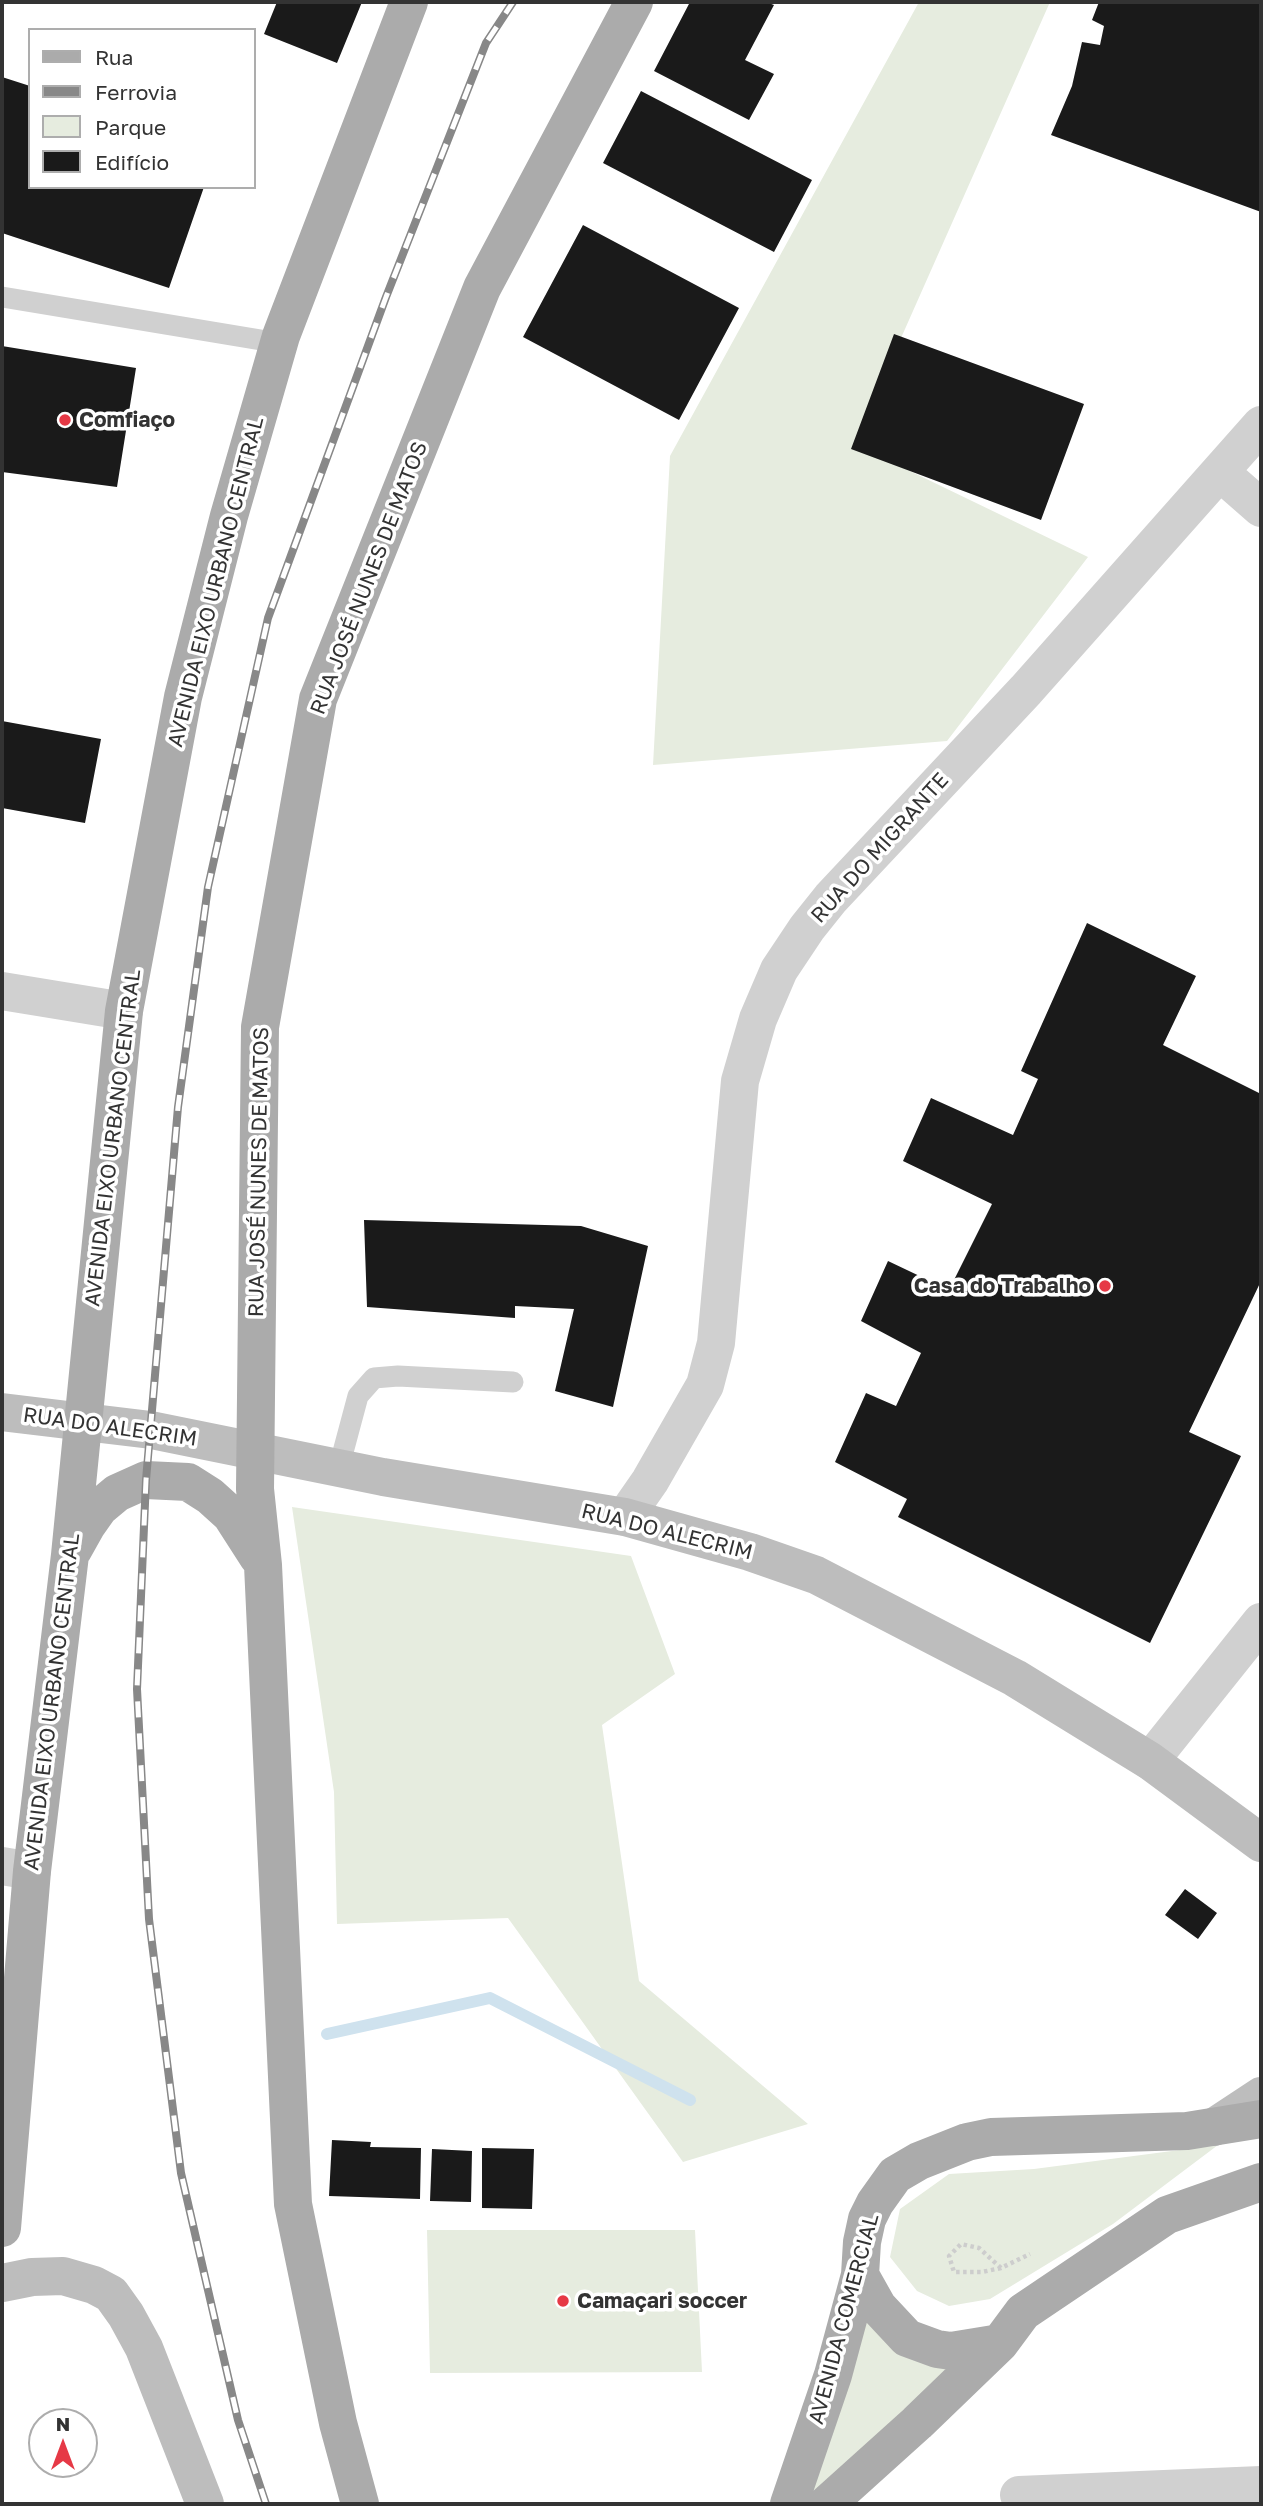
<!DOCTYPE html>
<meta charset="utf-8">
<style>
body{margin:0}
#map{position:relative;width:1263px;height:2506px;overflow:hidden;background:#fff;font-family:"Golos Text",sans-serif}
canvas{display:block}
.frame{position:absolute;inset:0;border:4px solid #333;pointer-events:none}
.legend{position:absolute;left:28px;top:28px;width:228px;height:161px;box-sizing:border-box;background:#fff;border:2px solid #adadad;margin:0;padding:9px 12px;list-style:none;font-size:21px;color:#333}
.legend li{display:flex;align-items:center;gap:14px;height:35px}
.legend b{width:35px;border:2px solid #adadad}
.north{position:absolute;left:28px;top:2408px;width:70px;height:70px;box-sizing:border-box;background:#fff;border:2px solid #adadad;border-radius:50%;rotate:0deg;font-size:19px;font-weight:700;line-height:28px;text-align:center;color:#333}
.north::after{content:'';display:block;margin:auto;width:24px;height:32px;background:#e63946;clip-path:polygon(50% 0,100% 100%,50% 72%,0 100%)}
</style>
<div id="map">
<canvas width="1263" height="2506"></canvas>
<div class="frame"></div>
<ul class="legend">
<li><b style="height:9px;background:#ababab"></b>Rua</li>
<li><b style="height:9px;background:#888"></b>Ferrovia</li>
<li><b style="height:19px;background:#e6ecdf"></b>Parque</li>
<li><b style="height:19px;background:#1a1a1a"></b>Edifício</li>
</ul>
<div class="north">N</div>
</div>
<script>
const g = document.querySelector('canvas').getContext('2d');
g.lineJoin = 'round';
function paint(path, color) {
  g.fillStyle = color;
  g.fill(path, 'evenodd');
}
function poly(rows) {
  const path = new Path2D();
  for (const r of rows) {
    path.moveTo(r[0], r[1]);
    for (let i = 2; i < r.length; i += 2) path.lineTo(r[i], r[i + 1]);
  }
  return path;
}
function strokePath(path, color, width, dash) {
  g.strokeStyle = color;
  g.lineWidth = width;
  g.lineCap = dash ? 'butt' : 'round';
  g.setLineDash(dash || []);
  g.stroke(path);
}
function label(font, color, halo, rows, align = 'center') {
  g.font = font + ' "Golos Text",sans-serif';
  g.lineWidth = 7;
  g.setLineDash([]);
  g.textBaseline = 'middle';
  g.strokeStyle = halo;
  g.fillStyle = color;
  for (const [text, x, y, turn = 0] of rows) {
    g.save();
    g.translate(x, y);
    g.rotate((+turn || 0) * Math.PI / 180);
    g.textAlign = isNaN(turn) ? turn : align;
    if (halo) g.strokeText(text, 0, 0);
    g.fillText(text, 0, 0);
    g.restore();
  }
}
paint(poly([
 [919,2,1050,2,854,444,1088,557,947,741,653,765,670,456],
 [292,1507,631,1556,675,1674,602,1725,639,1981,808,2124,683,2162,508,1918,337,1924,334,1792],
 [1218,2145,1113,2224,990,2299,949,2306,917,2291,890,2257,900,2209,949,2174,1034,2169],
 [427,2230,695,2230,702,2372,430,2373],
 [865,2275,894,2319,950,2349,1001,2336,818,2504,795,2504]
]), '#e6ecdf');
strokePath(poly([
 [327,2034,490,1998,690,2100]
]), '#cfe2ee', 12);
paint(poly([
 [277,2,362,2,337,63,264,34],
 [690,2,766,2,774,5,745,60,774,74,749,120,654,71],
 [1099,2,1261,2,1261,212,1051,135,1072,86,1082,42,1100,45,1104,26,1092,20],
 [2,77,30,86,30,187,204,187,169,288,2,233],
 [641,91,812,180,774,252,603,163],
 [583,225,739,308,679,420,523,337],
 [894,334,1084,404,1041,520,851,449],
 [2,346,136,368,117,487,2,472],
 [2,721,101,739,85,823,2,808],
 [1087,923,1196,976,1163,1045,1261,1094,1261,1281,1189,1432,1241,1456,1150,1643,898,1517,907,1499,835,1462,866,1393,896,1406,921,1353,861,1321,888,1261,949,1290,992,1204,903,1161,931,1098,1013,1135,1038,1079,1021,1071],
 [364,1220,581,1226,648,1246,613,1407,555,1391,574,1309,515,1306,515,1318,367,1307],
 [1185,1889,1217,1913,1198,1939,1165,1915],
 [332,2140,371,2142,370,2147,421,2148,420,2199,329,2196],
 [482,2148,534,2149,532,2209,482,2208],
 [432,2149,472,2151,471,2202,430,2201]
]), '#1a1a1a');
strokePath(poly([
 [1001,2268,979,2248,961,2244,949,2256,954,2272,982,2272,1001,2268,1030,2254]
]), '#cdcdcd', 4.5, [3.5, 3.5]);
strokePath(poly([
 [2,297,279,343],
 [339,1467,358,1396,374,1378,398,1376,513,1382]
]), '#d0d0d0', 21);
strokePath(poly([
 [1221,473,1261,508],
 [2,991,124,1011],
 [625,1517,650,1481,705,1385,716,1343,740,1081,758,1019,779,970,807,928,831,898,1026,690,1261,425],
 [1150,1761,1261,1622],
 [2,1866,32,1871],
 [1019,2495,1261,2485]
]), '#d0d0d0', 38);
strokePath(poly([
 [2,1412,151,1430,383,1477,625,1517,750,1552,816,1575,1015,1678,1150,1761,1261,1843],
 [1214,2127,1261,2096],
 [2,2283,32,2277,63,2276,94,2285,111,2294,126,2315,144,2348,205,2504]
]), '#bdbdbd', 38);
strokePath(poly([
 [73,1550,87,1525,99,1508,117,1493,146,1480,188,1482,210,1496,231,1515,258,1557],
 [2,2228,32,1871,70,1555,124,1011,183,697,229,516,281,336,409,2],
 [860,2275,878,2307,907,2338,937,2349,951,2351,1000,2343],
 [360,2504,338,2423,293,2204,263,1565,255,1489,260,1027,318,699,482,288,634,2],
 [789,2504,833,2375,860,2275,862,2242,867,2219,875,2203,895,2175,919,2161,967,2142,991,2137,1187,2131,1261,2119],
 [827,2504,917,2423,1000,2343,1023,2312,1167,2215,1261,2182]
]), '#ababab', 38);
const rail = poly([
 [266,2504,238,2420,181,2173,149,1919,137,1689,146,1480,178,1107,208,887,268,618,386,297,486,43,513,2]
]);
strokePath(rail, '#888', 8);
strokePath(rail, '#fff', 5, [16]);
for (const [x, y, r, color] of [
 [65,420,7,"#e63946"],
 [1105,1286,7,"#e63946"],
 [563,2301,7,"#e63946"]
]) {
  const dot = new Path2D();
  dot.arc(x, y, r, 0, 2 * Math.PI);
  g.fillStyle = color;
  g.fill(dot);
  strokePath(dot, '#fff', 2.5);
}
label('bold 21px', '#333', '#fff', [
 ["Comfiaço",79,420],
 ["Casa do Trabalho",1091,1286,"right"],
 ["Camaçari soccer",577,2301]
], 'left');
label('21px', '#333', '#fff', [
 ["RUA JOSÉ NUNES DE MATOS",369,578,-69],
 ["AVENIDA EIXO URBANO CENTRAL",216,582,-76],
 ["RUA DO MIGRANTE",880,848,-48],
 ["AVENIDA EIXO URBANO CENTRAL",113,1138,-83],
 ["RUA JOSÉ NUNES DE MATOS",259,1172,-89],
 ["RUA DO ALECRIM",110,1427,8],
 ["RUA DO ALECRIM",667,1532,14],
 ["AVENIDA EIXO URBANO CENTRAL",52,1702,-83],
 ["AVENIDA COMERCIAL",844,2319,-75]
]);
</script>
